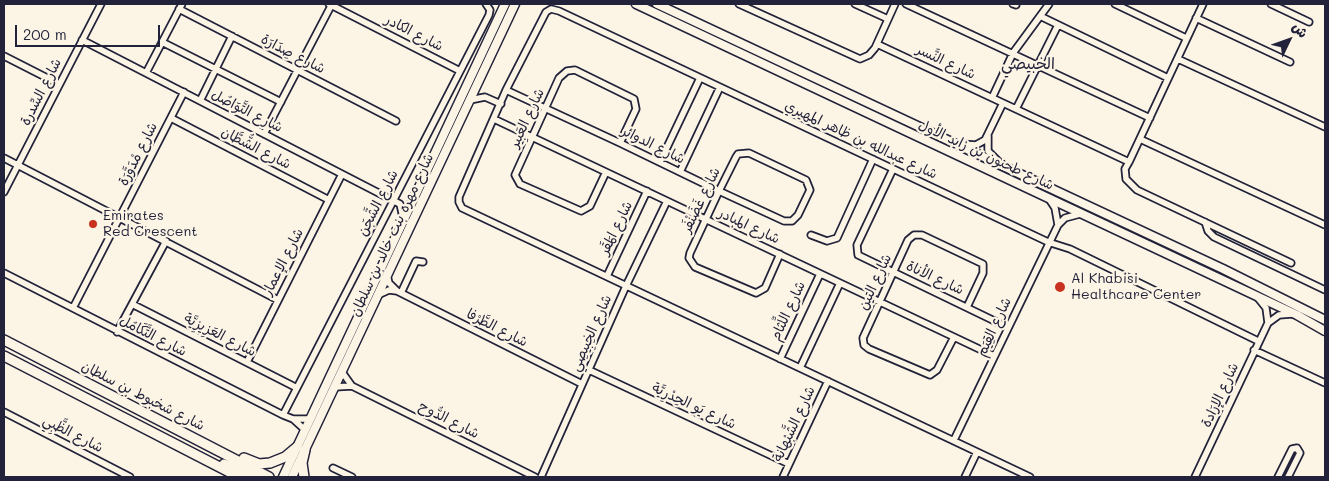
<!DOCTYPE html>
<meta charset="utf-8">
<style>
body{margin:0}
#map{position:relative;width:1329px;height:481px;overflow:hidden;background:#fcf5e5;font-family:Mali,"Playpen Sans Arabic",sans-serif}
canvas{display:block}
.frame{position:absolute;inset:0;border:5px solid #22223b;pointer-events:none}
.north{position:absolute;left:1264px;top:15px;width:50px;height:50px;-webkit-text-stroke:4px #fcf5e5;paint-order:stroke;rotate:48deg;font-size:14px;font-weight:700;line-height:20px;text-align:center;color:#22223b}
.north::after{content:'';display:block;margin:auto;width:18px;height:22px;background:#22223b;clip-path:polygon(50% 0,100% 100%,50% 72%,0 100%)}
.scale{position:absolute;left:15px;top:25px;width:145px;height:22px;box-sizing:border-box;border:2px solid #22223b;border-top:0;padding-left:6px;font-size:15px;line-height:18px;white-space:nowrap;color:#22223b;-webkit-text-stroke:4px #fcf5e5;paint-order:stroke}
</style>
<div id="map">
<canvas width="1329" height="481"></canvas>
<div class="frame"></div>
<div class="north">ش</div>
<div class="scale">200 m</div>
</div>
<script>
const g = document.querySelector('canvas').getContext('2d');
g.lineJoin = 'round';
function poly(rows) {
  const path = new Path2D();
  for (const r of rows) {
    path.moveTo(r[0], r[1]);
    for (let i = 2; i < r.length; i += 2) path.lineTo(r[i], r[i + 1]);
  }
  return path;
}
function strokePath(path, color, width, dash) {
  g.strokeStyle = color;
  g.lineWidth = width;
  g.lineCap = dash ? 'butt' : 'round';
  g.setLineDash(dash || []);
  g.stroke(path);
}
function label(font, color, halo, rows, align = 'center') {
  g.font = font + ' Mali,"Playpen Sans Arabic",sans-serif';
  g.lineWidth = 4.5;
  g.setLineDash([]);
  g.textBaseline = 'middle';
  g.strokeStyle = halo;
  g.fillStyle = color;
  for (const [text, x, y, turn = 0] of rows) {
    g.save();
    g.translate(x, y);
    g.rotate((+turn || 0) * Math.PI / 180);
    g.textAlign = isNaN(turn) ? turn : align;
    if (halo) g.strokeText(text, 0, 0);
    g.fillText(text, 0, 0);
    g.restore();
  }
}
const street = poly([
 [329,4,460,71],
 [739,4,860,59,869,55,875,48,895,4],
 [855,4,888,19],
 [906,4,1150,118],
 [1013,4,1016,5],
 [1115,4,1186,38],
 [1203,4,1129,162,1125,169,1126,179,1137,190,1291,263],
 [1271,4,1309,22],
 [179,9,396,121],
 [1042,17,1168,78],
 [1196,18,1290,62],
 [82,40,400,204,403,218],
 [162,42,281,102],
 [877,44,1129,162],
 [4,56,59,84],
 [1178,59,1325,127],
 [146,73,182,4],
 [506,90,620,143,719,191,784,221,792,221,798,215,810,190,806,180,749,153,738,154,736,157,719,191,690,253,689,258,695,267,756,293,765,288,780,254],
 [992,98,1013,53,1049,4],
 [470,100,485,97,501,104],
 [200,101,232,36],
 [1016,109,1058,25],
 [171,118,329,200],
 [494,119,994,356],
 [264,134,332,4],
 [988,136,988,151,999,162],
 [1140,139,1325,225],
 [962,144,976,145,985,140,1003,103],
 [4,158,278,300],
 [660,162,700,78],
 [893,169,857,245,858,255,1007,327],
 [606,172,590,206,581,211,520,184,515,175,559,78,567,71,575,70,634,99,636,109,620,143],
 [680,172,720,87],
 [4,192,101,4],
 [1049,199,1055,208,1058,225],
 [1205,222,1208,231,1214,237,1325,290],
 [811,235,827,241,837,238,873,159],
 [4,273,283,415,293,419,309,419],
 [387,275,389,283,397,291,582,384],
 [607,276,647,191],
 [401,293,416,261,423,262],
 [378,295,389,290,397,291],
 [1258,298,1266,308,1268,323],
 [132,304,297,388],
 [73,308,184,92],
 [117,332,166,241],
 [954,337,937,370,930,375,869,349,864,345,863,338,908,240,914,235,922,235,983,264,983,273,967,307],
 [1254,350,1325,383],
 [780,359,820,274],
 [247,362,342,174],
 [800,368,840,283],
 [589,370,789,464],
 [342,372,352,386,535,477],
 [335,387,352,386],
 [4,412,130,477],
 [283,415,489,15,490,10,486,4],
 [293,419,304,429],
 [954,440,1058,225,1065,218,1080,214],
 [333,468,352,477],
 [541,477,626,286,667,201],
 [783,477,828,381],
 [965,477,977,452],
 [1030,477,462,208,459,202,459,197,506,90,546,12,551,9,559,11,1048,242,1070,249,1258,341],
 [1195,477,1268,323,1279,315,1292,314],
 [1278,477,1292,449,1297,448,1300,453,1288,477]
]);
const secondary = poly([
 [636,4,1297,315,1325,331],
 [657,4,1223,269,1325,320],
 [283,477,505,4],
 [292,477,515,4]
]);
const primary = poly([
 [4,340,269,477],
 [4,356,239,477],
 [244,458,259,464,270,463,285,457,297,447],
 [224,464,253,477],
 [304,477,302,463,305,450]
]);
strokePath(street, '#22223b', 9);
strokePath(secondary, '#22223b', 11);
strokePath(primary, '#22223b', 12);
strokePath(street, '#fcf5e5', 5.5);
strokePath(secondary, '#fcf5e5', 8);
strokePath(primary, '#fcf5e5', 9);
for (const [x, y, r, color] of [
 [93,224,5,"#c8321e"],
 [1060,287,6,"#c8321e"]
]) {
  const dot = new Path2D();
  dot.arc(x, y, r, 0, 2 * Math.PI);
  g.fillStyle = color;
  g.fill(dot);
  strokePath(dot, '#fcf5e5', 2);
}
label('14px', '#22223b', '#fcf5e5', [
 ["شارع الكادر",414,33,27],
 ["شارع صِدَارَة",293,54,27],
 ["شارع النَّسر",946,62,25],
 ["شارع السِّدرة",41,92,-63],
 ["شارع التَّوَاصُل",247,111,27],
 ["شارع العَبِير",527,118,-65],
 ["شارع عبدالله بن ظاهر المهيري",861,140,25],
 ["شارع الدوائر",653,145,26],
 ["شارع الشُّطَّان",256,148,27],
 ["شارع مْدَوَّرَة",138,154,-63],
 ["شارع طحنون بن زايد الأول",986,155,25],
 ["شارع غَضَنْفَر",701,200,-64],
 ["شارع الشَّجَن",378,203,-63],
 ["شارع المبادر",749,226,25],
 ["شارع المَقَر",616,228,-64],
 ["شارع مهره بنت خالد بن سلطان",392,235,-65],
 ["شارع الإعمار",283,262,-63],
 ["شارع الأناة",935,278,25],
 ["شارع التين",875,282,-65],
 ["شارع اللِّثام",788,311,-65],
 ["شارع القِيَم",994,327,-65],
 ["شارع الطَّرْفا",497,328,27],
 ["شارع الخِبِيصِي",591,333,-66],
 ["شارع العَزِيزِيَّة",220,335,27],
 ["شارع التَّكَامُل",153,336,27],
 ["شارع الإرَادة",1220,395,-65],
 ["شارع شخبوط بن سلطان",143,396,27],
 ["شارع يَو الحِدْرِيَّة",694,406,25],
 ["شارع الدُّوح",449,420,27],
 ["شارع الشَّبْهانة",794,424,-65],
 ["شارع الظَّبِي",73,434,27]
]);
label('14px', '#22223b', '#fcf5e5', [
 ["Emirates",103,216],
 ["Red Crescent",103,232],
 ["Al Khabisi",1071,279],
 ["Healthcare Center",1071,295]
], 'left');
label('16px', '#22223b', '#fcf5e5', [
 ["الخبيصي",1028,64]
]);
</script>
